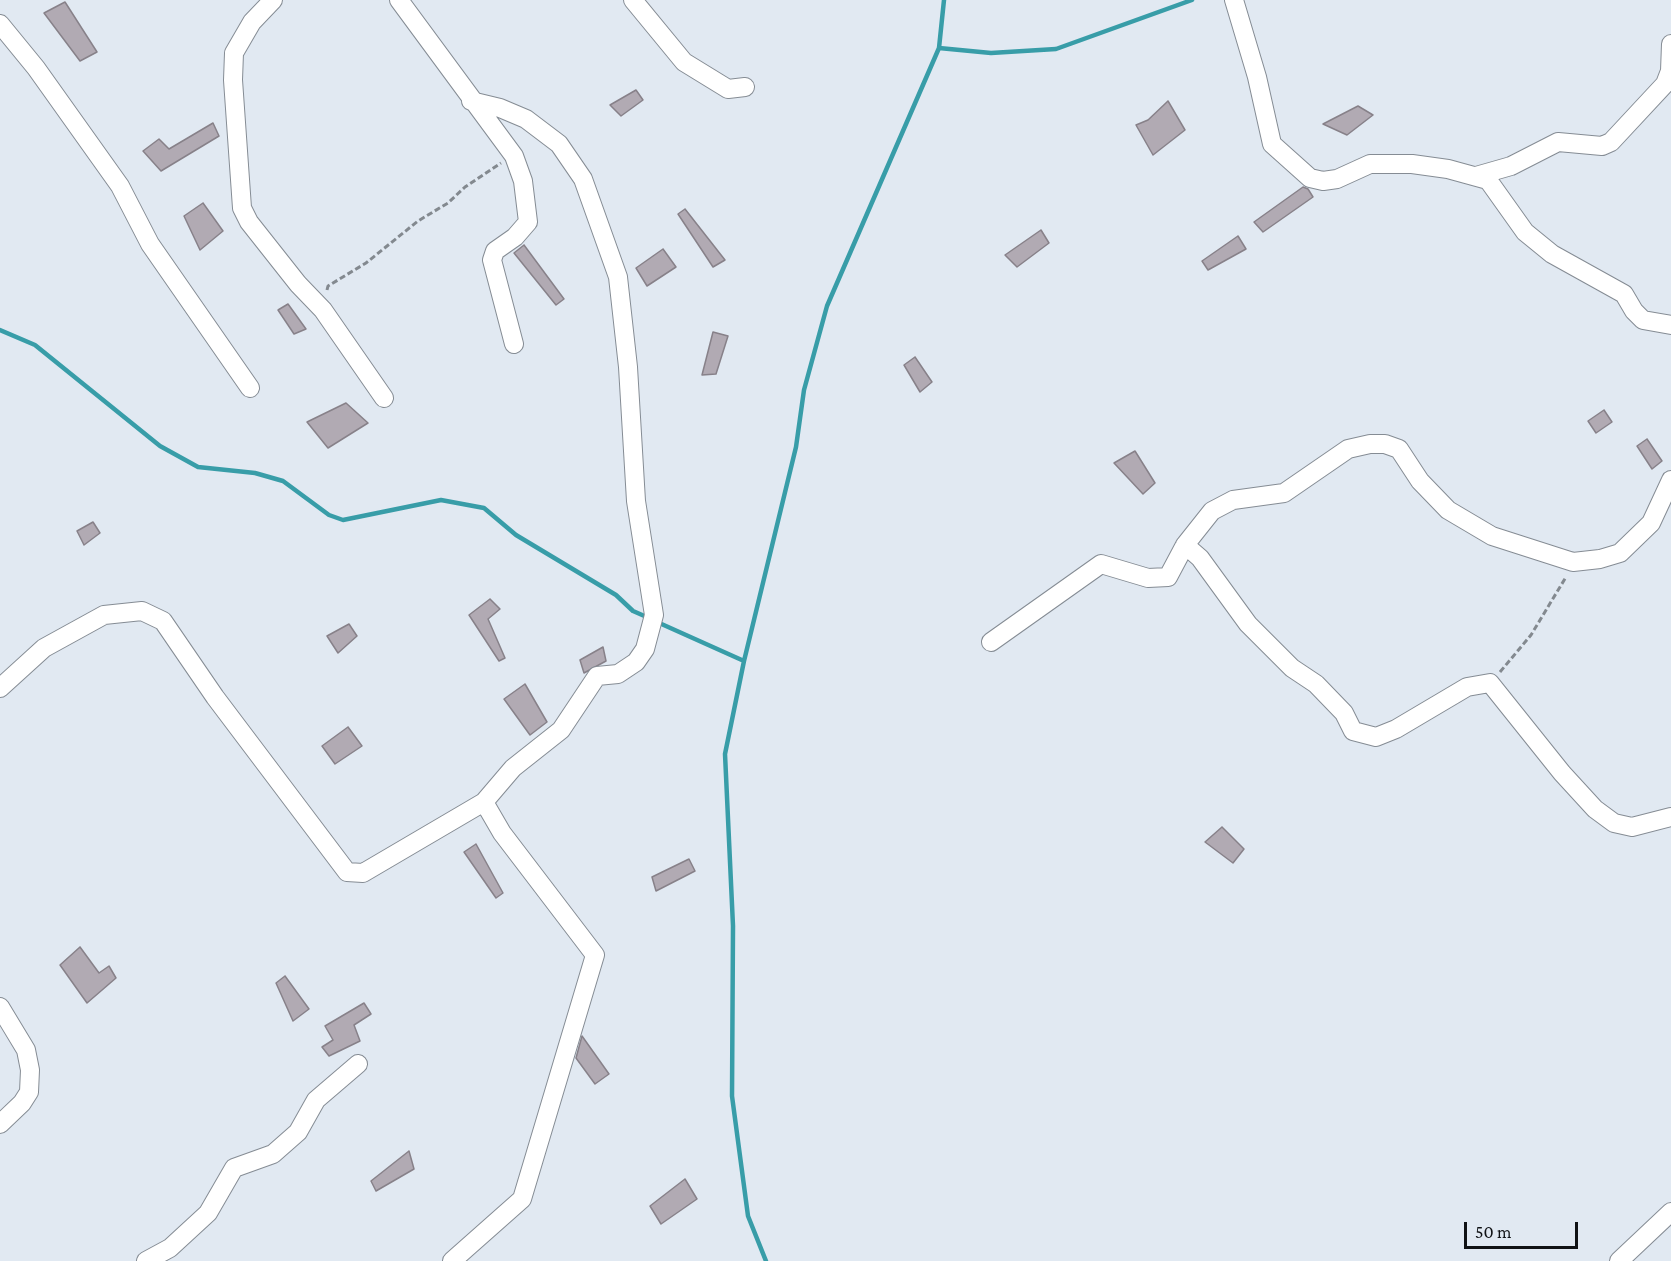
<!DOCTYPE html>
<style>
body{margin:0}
#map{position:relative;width:1671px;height:1261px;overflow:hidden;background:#e1e9f2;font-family:"Crimson Pro",serif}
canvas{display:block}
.scale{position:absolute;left:1464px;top:1222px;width:114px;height:27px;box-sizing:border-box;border:3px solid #101215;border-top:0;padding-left:8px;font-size:18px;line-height:21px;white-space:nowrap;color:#101215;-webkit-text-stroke:4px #e1e9f2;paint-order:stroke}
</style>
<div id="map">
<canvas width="1671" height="1261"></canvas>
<div class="scale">50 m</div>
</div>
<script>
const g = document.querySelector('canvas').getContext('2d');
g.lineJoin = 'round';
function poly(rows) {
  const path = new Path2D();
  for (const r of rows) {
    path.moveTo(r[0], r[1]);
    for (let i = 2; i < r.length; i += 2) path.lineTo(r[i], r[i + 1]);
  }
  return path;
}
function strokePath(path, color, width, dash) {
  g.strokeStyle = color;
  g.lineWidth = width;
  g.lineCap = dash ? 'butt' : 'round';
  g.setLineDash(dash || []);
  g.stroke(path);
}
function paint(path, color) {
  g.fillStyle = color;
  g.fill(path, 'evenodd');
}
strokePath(poly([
 [939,48,991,53,1056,49,1192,0],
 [0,330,35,345,160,446,198,467,255,473,283,481,329,515,343,520,441,500,484,508,516,535,616,595,633,611,649,618],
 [657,622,744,661],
 [766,1261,748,1216,732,1096,733,926,725,754,744,661,796,447,804,390,827,306,939,48,944,0]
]), '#389da8', 4.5);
const building = poly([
 [65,2,97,52,80,61,44,13,65,2],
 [636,90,643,100,621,116,610,105,636,90],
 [1168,101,1185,130,1153,155,1136,125,1148,120,1168,101],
 [1358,106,1373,115,1347,135,1323,124,1358,106],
 [213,123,219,136,161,171,143,151,159,139,169,149,213,123],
 [1303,187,1308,189,1313,197,1263,232,1254,222,1303,187],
 [203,203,223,231,200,250,184,216,203,203],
 [685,209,725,260,713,267,678,214,685,209],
 [1041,230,1049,243,1017,267,1005,255,1041,230],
 [1238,236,1246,249,1208,270,1202,261,1238,236],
 [524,245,564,299,556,305,514,253,524,245],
 [663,249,676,267,647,286,636,268,663,249],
 [288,304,306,329,294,334,278,310,288,304],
 [713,332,728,336,716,374,702,375,713,332],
 [915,357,932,382,920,392,904,365,915,357],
 [346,403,368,423,328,448,307,422,346,403],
 [1604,410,1612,422,1596,433,1588,421,1604,410],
 [1647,439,1662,461,1652,469,1637,446,1647,439],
 [1135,451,1155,483,1143,494,1114,463,1135,451],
 [93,522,100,533,84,545,77,531,93,522],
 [490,599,500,609,488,619,505,658,499,661,469,615,490,599],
 [349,624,357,636,338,653,327,636,349,624],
 [603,647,606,661,584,673,580,660,603,647],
 [525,684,547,722,530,735,504,699,525,684],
 [348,727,362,746,335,764,322,746,348,727],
 [1222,827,1244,849,1233,863,1205,842,1222,827],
 [476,844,503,893,496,898,464,852,476,844],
 [689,859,695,871,656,891,652,877,689,859],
 [80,947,99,973,109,966,116,978,87,1003,60,965,80,947],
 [285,976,309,1009,293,1021,276,983,285,976],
 [364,1003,371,1014,354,1025,360,1041,329,1056,322,1047,333,1040,325,1026,364,1003],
 [582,1036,609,1074,595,1084,576,1058,582,1036],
 [409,1151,414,1169,376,1191,371,1181,409,1151],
 [685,1179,697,1199,661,1224,650,1206,685,1179]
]);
paint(building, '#b1aab3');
strokePath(building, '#878189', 1.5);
const minor = poly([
 [273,0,252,22,234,53,233,80,242,208,249,222,298,284,323,310,384,398],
 [399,0,514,156,523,181,528,222,515,237,495,251,492,260,514,344],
 [633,0,684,62,728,89,745,87],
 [1234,0,1257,77,1272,144,1310,178,1323,181,1337,179,1370,164,1412,164,1448,169,1488,180,1525,232,1552,254,1624,294,1634,311,1643,320,1671,325],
 [0,24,36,68,120,186,150,244,250,388],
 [1476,176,1511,166,1558,142,1602,146,1611,142,1665,84,1670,71,1671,44],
 [1185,545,1200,558,1248,624,1292,668,1316,684,1344,713,1353,731,1376,737,1396,729,1467,687,1490,683,1562,773,1595,809,1614,823,1632,827,1671,817],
 [991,642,1101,564,1148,578,1168,577,1185,545,1212,511,1233,500,1284,493,1348,449,1370,444,1385,444,1399,449,1420,481,1448,510,1492,536,1573,562,1600,559,1620,553,1651,523,1671,480],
 [0,688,44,648,104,615,142,611,163,621,215,697,347,872,363,873,484,802,513,768,561,730,597,676,618,674,636,662,645,649,654,615,636,501,628,367,618,277,583,179,559,144,526,119,500,108,471,101],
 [0,1007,26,1050,30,1070,29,1092,22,1103,0,1124],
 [146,1261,170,1248,208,1213,234,1168,273,1154,298,1132,316,1100,358,1064],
 [452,1261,522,1199,595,955,502,833,484,802],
 [1619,1261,1671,1212]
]);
strokePath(minor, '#858c94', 20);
strokePath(poly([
 [327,290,328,286,366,263,418,221,448,203,465,187,501,163],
 [1500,672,1531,635,1566,577]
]), '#83898f', 3, [6, 3]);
strokePath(minor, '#fff', 18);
</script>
